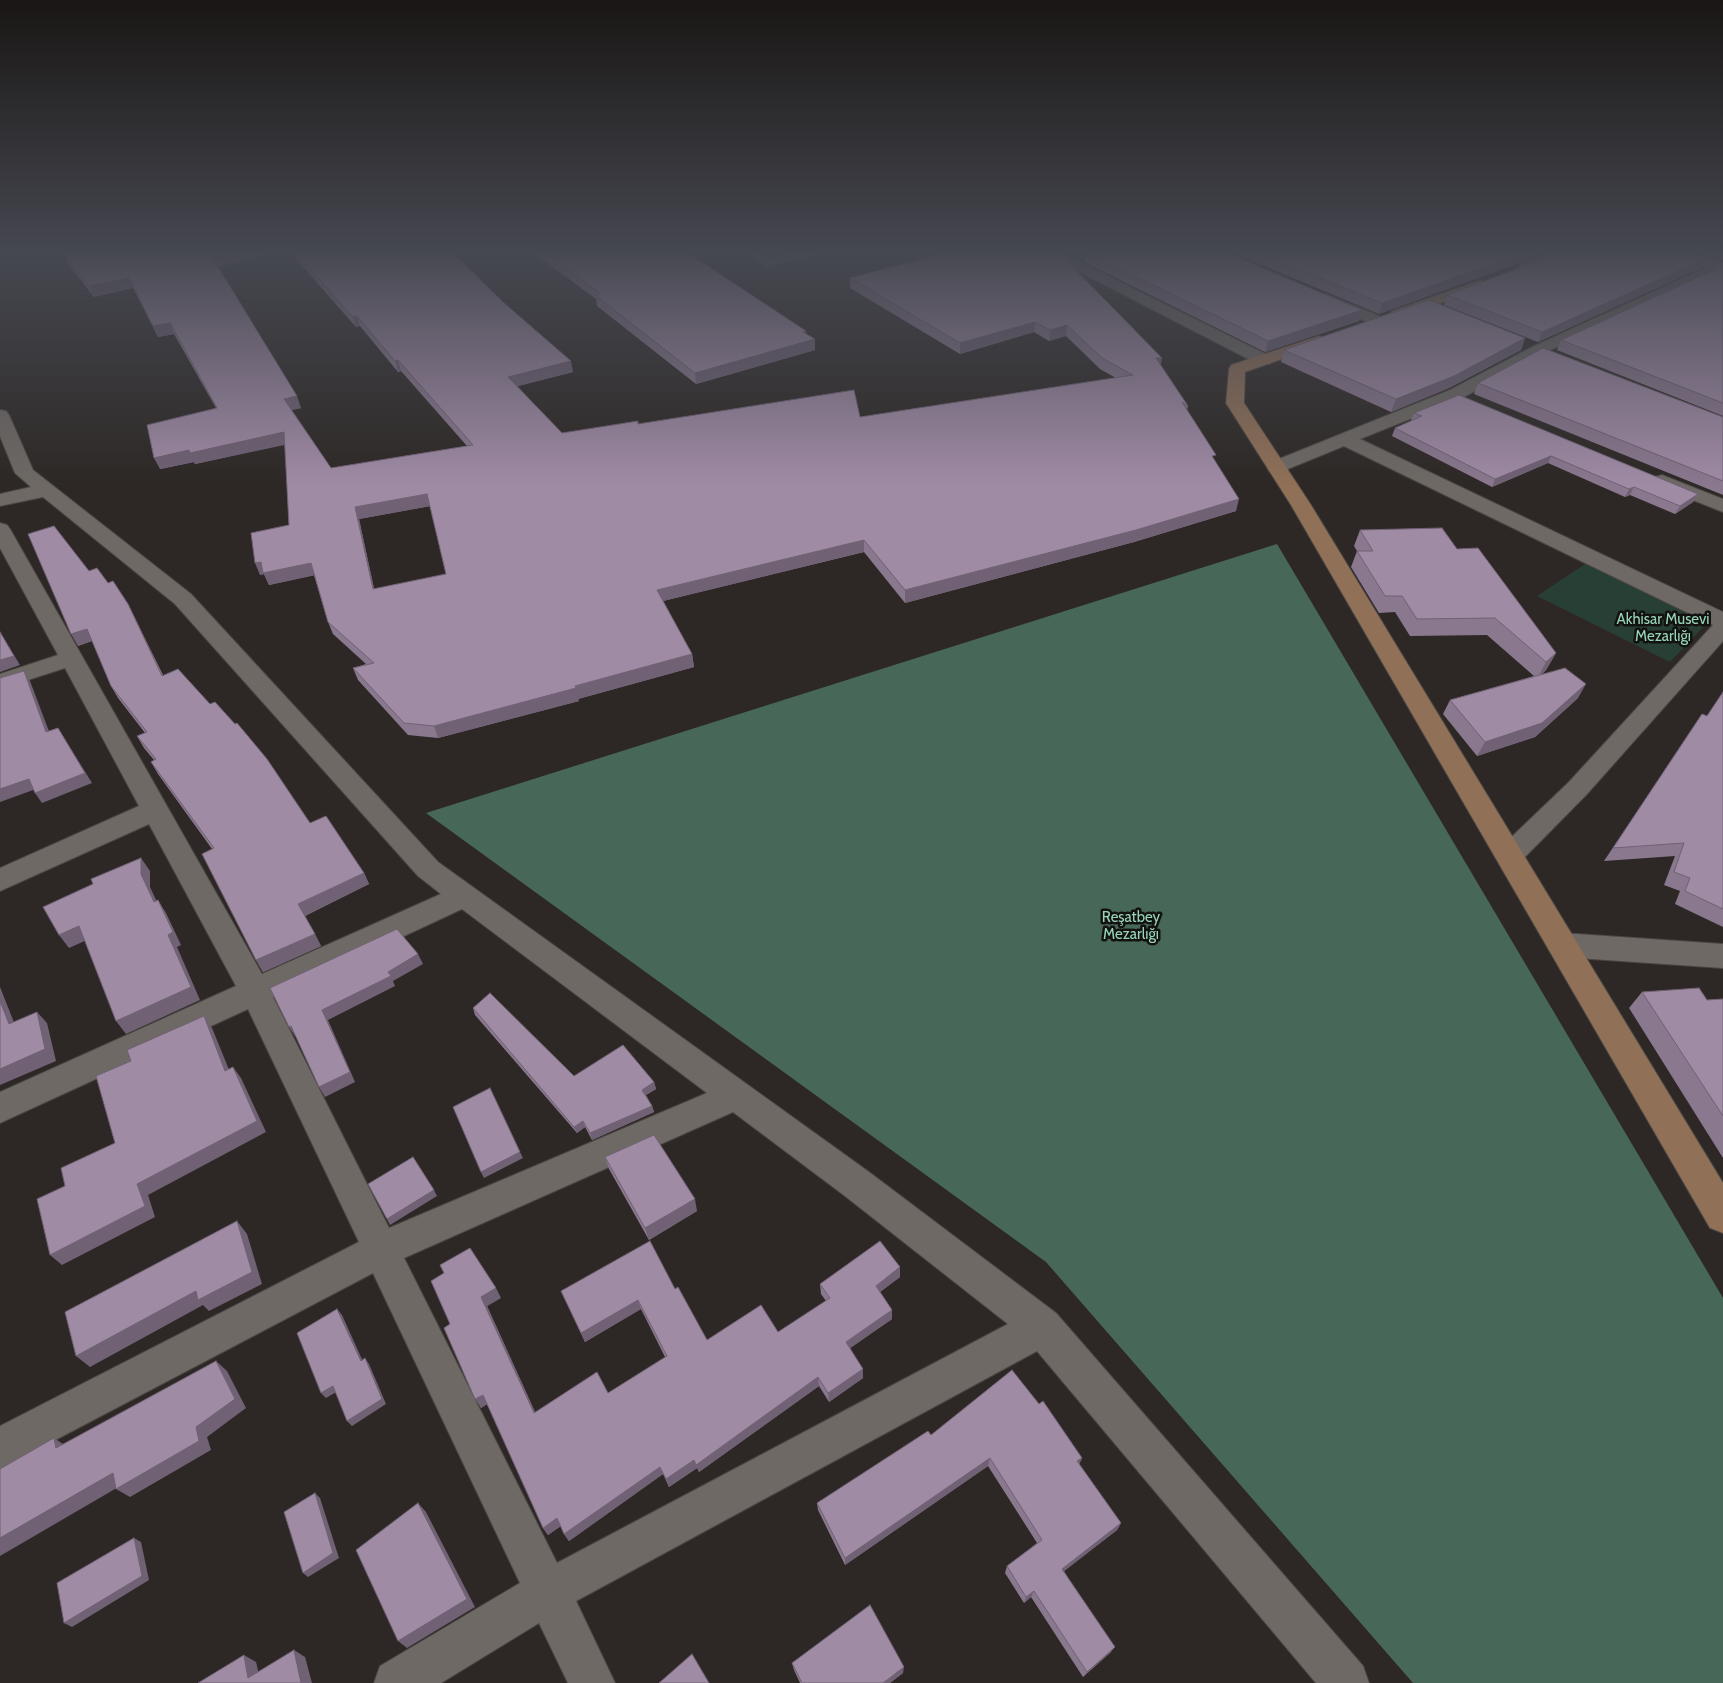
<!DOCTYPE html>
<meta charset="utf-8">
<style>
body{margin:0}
canvas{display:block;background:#2d2825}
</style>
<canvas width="1723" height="1683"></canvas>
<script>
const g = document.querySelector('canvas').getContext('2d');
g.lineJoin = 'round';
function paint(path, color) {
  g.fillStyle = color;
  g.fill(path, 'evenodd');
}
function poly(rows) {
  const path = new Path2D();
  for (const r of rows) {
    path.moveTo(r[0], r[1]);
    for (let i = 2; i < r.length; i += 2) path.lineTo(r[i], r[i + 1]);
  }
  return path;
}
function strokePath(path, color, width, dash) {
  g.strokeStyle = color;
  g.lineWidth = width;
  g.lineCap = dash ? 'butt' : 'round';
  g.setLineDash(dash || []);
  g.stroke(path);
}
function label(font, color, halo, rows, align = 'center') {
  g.font = font + ' Cabin,sans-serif';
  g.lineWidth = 5;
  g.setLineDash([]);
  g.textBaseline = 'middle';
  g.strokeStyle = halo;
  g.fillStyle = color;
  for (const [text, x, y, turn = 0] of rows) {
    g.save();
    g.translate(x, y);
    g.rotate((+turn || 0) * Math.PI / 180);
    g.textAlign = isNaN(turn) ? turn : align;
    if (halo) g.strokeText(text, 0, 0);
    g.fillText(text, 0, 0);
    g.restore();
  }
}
paint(poly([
 [1585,564,1710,620,1670,662,1537,596]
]), '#283f35');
paint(poly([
 [1277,544,1723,1298,1723,1683,1413,1683,1046,1262,426,813]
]), '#476859');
const street = poly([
 [742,251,758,251,768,257,798,251,823,251,821,254,766,266,742,251],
 [1039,251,1057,251,1270,356,1272,360,1270,364,1258,364,1039,251],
 [1723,262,1723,270,1544,353,1462,398,1360,439,1723,612,1723,641,1587,794,1519,863,1509,866,1499,863,1495,856,1499,849,1569,782,1713,625,1344,446,1283,471,1269,471,1267,467,1269,463,1450,390,1532,347,1716,263,1723,262],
 [1326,294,1384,318,1386,321,1378,326,1372,324,1321,302,1318,299,1321,296,1326,294],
 [0,410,6,411,9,415,33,470,191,594,438,862,869,1172,1056,1313,1363,1666,1369,1683,1316,1683,1037,1351,576,1601,615,1683,568,1683,539,1623,441,1683,374,1683,380,1666,520,1583,373,1273,0,1469,0,1426,359,1242,248,1009,0,1123,0,1092,236,986,149,824,0,891,0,868,139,806,65,668,0,689,0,674,58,655,0,548,0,523,7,525,10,529,262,974,441,894,418,876,175,604,43,497,0,506,0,494,31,487,15,473,0,436,0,410],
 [462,909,707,1093,389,1228,273,997,462,909],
 [733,1112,845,1196,1008,1324,557,1563,404,1258,733,1112],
 [1662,475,1723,499,1723,512,1655,485,1652,481,1655,477,1662,475],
 [1562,933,1723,944,1723,968,1562,957,1551,953,1547,945,1551,937,1562,933]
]);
const secondary = poly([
 [1557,251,1576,251,1574,254,1531,270,1521,270,1519,267,1521,264,1557,251],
 [1662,251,1683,251,1723,262,1723,271,1664,254,1662,251],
 [1481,280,1488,284,1486,287,1402,317,1392,317,1389,314,1392,311,1481,280],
 [1319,336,1325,338,1327,341,1325,344,1245,372,1244,403,1311,505,1723,1183,1723,1233,1710,1228,1291,505,1226,403,1229,369,1231,365,1319,336]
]);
strokePath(street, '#4a4643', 2);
strokePath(secondary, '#4a4643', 2);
paint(street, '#6e6964');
paint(secondary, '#907057');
paint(poly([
 [289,251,466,251,454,254,573,372,517,386,562,433,638,424,860,417,1116,378,1100,369,1066,336,1049,341,1034,332,960,354,850,288,850,278,953,251,1162,358,1160,365,1188,406,1187,410,1215,461,1236,511,1134,542,905,603,864,552,663,601,692,654,694,667,578,699,579,701,438,738,408,735,358,680,353,668,366,664,333,634,328,622,314,575,269,585,264,574,260,575,289,525,285,444,195,464,194,462,160,469,216,408,174,334,158,337,133,288,94,297,68,264,64,254,217,266,301,408,291,410,331,468,467,446,401,371,398,372,360,326,356,327],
 [430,506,446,574,374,589,359,519],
 [531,251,685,251,806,331,806,333,815,350,696,384,597,306,596,299],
 [1061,251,1081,251,1068,254],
 [1229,251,1540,251,1538,256,1379,314],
 [1689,251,1723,251,1723,260],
 [1086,252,1362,310,1359,321,1265,352,1084,262],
 [1566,255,1703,267,1538,342,1444,305,1447,295],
 [1723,266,1723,416,1557,350,1561,340],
 [1525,338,1521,350,1449,388,1391,412,1281,362,1284,350],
 [1478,383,1723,417,1723,495,1474,394],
 [1414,413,1698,494,1693,502,1675,514,1630,495,1625,497,1548,463,1492,487,1392,436,1395,428,1412,421,1411,420],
 [1360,530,1457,549,1556,653,1546,670,1542,674,1578,698,1535,737,1477,756,1443,714,1450,700,1534,676,1487,635,1410,636,1395,612,1379,613,1351,567,1357,551,1354,546],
 [89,571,108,583,128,604,163,675,310,823,364,873,369,884,305,916,321,946,263,972,256,960,212,849,158,774,151,762,154,760,144,748,137,736,145,733,118,698,111,686,92,641,78,646],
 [1723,692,1723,927,1675,904,1680,891,1664,885,1675,856,1604,861,1702,714,1707,716],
 [1642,992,1707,1000,1723,999,1723,1158,1629,1008],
 [473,1008,574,1076,654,1082,656,1089,646,1095,652,1106,654,1112,592,1140,585,1127,577,1133,475,1015],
 [605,1157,697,1211,649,1240,609,1169],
 [900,1277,880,1292,892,1310,892,1319,850,1348,863,1378,829,1402,819,1386,699,1472,697,1468,669,1487,663,1474,569,1541,564,1534,561,1526,548,1535,543,1528,487,1404,481,1408,444,1328,501,1298,487,1306,535,1412,608,1393,665,1357,641,1309,585,1342,561,1291,675,1289,707,1340,778,1332,826,1301,821,1294,820,1284],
 [931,1435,1082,1458,1079,1464,1121,1523,1117,1530,1064,1571,1111,1652,1083,1677,1031,1597,1024,1603,1005,1573,1007,1566,1037,1543,988,1466,845,1565,818,1510,817,1503],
 [792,1663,903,1673,890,1683,800,1683,794,1670]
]), '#8a788e');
paint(poly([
 [239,251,287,251,215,267,212,257],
 [446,251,466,251,447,255],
 [1069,251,1081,251,1068,254],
 [1529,251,1540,251,1538,256,1379,314,1382,303],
 [1707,258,1703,267,1538,342,1542,332],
 [129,278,133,288,94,297,89,286],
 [1362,310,1359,321,1265,352,1268,341],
 [357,316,360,326,356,327,353,317],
 [1035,322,1034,332,960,354,960,343],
 [170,323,174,334,158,337,153,326],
 [1067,325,1066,336,1049,341,1050,330],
 [1525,338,1521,350,1449,388,1391,412,1396,399],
 [815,339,815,350,696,384,695,373],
 [1156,358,1162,358,1160,369],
 [398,360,401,371,398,372,395,361],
 [571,361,573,372,511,388,508,377],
 [297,396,301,408,288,411,284,399],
 [284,432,289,444,195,464,194,462,160,469,154,458,189,450],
 [1551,456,1548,463,1492,487,1495,479],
 [1634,487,1630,495,1625,497,1629,489],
 [427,494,431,506,359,519,377,602,373,589,355,507],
 [1698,494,1693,502,1675,514,1680,506],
 [1239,499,1236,511,1134,542,905,603,905,590],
 [864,540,864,552,659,602,657,590],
 [261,562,311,563,316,575,269,585,264,574,260,575,255,563],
 [128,604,134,616,168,688,162,676],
 [87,629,94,640,78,646,71,634],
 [0,632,20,665,0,672],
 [1556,653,1546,670,1537,679,1546,662],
 [692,654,694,667,578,699,579,701,438,738,434,726,575,686],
 [24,671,30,681,53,742,46,732],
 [1586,684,1578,698,1535,737,1477,756,1485,742],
 [58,728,92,783,42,803,35,793],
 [29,779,36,789,0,802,0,789],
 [141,858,150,871,150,887,163,915,154,902,141,874],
 [364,873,369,884,304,916,298,904],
 [158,900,166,913,181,945,177,947,200,1000,126,1034,116,1021,168,935],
 [79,926,89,939,69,948,59,935],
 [315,934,321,946,263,972,256,960],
 [418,954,423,964,393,981,395,986,328,1020,355,1082,325,1097,319,1087,322,1010],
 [0,987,19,1035,9,1024,0,1001],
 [37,1012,47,1023,56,1061,0,1085,0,1069],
 [204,1016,212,1028,234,1082,225,1071],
 [291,1026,297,1035,295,1036,289,1027],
 [233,1067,241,1078,266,1132,148,1195,155,1217,62,1265,50,1255,137,1184],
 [654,1082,656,1089,644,1096,642,1090],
 [652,1106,654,1112,592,1140,590,1133],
 [583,1121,585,1127,577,1133,574,1127],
 [520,1152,523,1158,484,1178,481,1172],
 [434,1190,437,1196,390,1225,387,1219],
 [695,1199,697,1211,649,1240,645,1228],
 [237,1221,247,1234,262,1284,209,1311,203,1305,90,1367,76,1356],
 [900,1267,900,1277,875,1295,876,1286],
 [496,1288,501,1298,487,1306,539,1421,534,1413,481,1297],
 [638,1300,641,1309,585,1342,581,1333],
 [337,1309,342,1315,365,1366,361,1361],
 [892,1310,892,1319,846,1351,846,1342],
 [365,1358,369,1364,386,1404,352,1426,347,1421],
 [216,1361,227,1371,246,1408,207,1437,211,1450,130,1497,116,1489,196,1427],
 [863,1369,863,1378,829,1402,828,1393],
 [818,1377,819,1386,699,1472,696,1465],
 [333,1386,338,1391,326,1398,321,1393],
 [483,1395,489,1403,481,1408,475,1399],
 [54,1438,69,1448,56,1448],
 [990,1458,988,1466,845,1565,845,1558],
 [1082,1458,1079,1465,1077,1461],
 [694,1460,697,1468,669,1487,666,1479],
 [660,1467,663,1474,569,1541,564,1534],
 [113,1473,127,1482,0,1556,0,1538],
 [315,1493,320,1498,339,1558,308,1577,303,1573],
 [418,1503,426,1512,475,1607,407,1648,398,1641],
 [557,1518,562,1525,548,1535,543,1528],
 [1121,1523,1117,1530,1059,1575,1062,1569],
 [134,1538,141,1542,149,1580,72,1627,64,1623],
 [1034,1591,1031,1597,1024,1603,1026,1597],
 [1115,1647,1111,1652,1083,1677,1087,1672],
 [294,1650,305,1657,312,1683,301,1683],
 [244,1655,256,1662,261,1683,248,1678],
 [904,1667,903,1673,890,1683,883,1683]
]), '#706174');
const building = poly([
 [80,251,239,251,212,257,297,396,284,399,331,468,473,445,398,360,395,361,357,316,353,317,294,251,451,251,503,302,571,361,508,377,562,433,638,421,638,424,854,390,860,417,1133,375,1102,358,1067,325,1050,330,1035,322,960,343,850,278,953,251,1055,251,1059,253,1162,358,1156,358,1188,406,1182,402,1216,455,1212,456,1239,499,1136,530,905,590,864,540,657,590,692,654,575,686,576,688,434,726,404,723,353,668,374,663,328,622,311,563,263,573,261,562,255,563,251,533,289,525,284,432,190,453,189,450,154,458,147,425,217,408,170,323,153,326,129,278,89,286,64,254,80,251],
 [427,494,446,574,373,589,355,507,427,494],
 [543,251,685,251,806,331,803,332,815,339,695,373,595,295,601,294,543,251],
 [1092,251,1222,251,1362,310,1268,341,1086,252,1092,251],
 [1255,251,1529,251,1382,303,1255,251],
 [1577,251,1683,251,1707,258,1542,332,1447,295,1560,253,1566,255,1577,251],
 [1723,266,1723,403,1561,340,1723,266],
 [1429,300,1525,338,1454,376,1396,399,1284,350,1429,300],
 [1543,348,1723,417,1723,481,1478,383,1543,348],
 [1459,395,1698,494,1680,506,1634,487,1629,489,1551,456,1495,479,1395,428,1422,416,1414,413,1459,395],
 [54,526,89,571,97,568,108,583,113,581,128,604,162,676,178,669,210,704,215,702,235,724,237,723,267,759,310,823,326,816,364,873,298,904,315,934,256,960,202,854,214,848,151,762,156,759,137,736,147,732,111,686,87,629,71,634,28,534,54,526],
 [1442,528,1457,549,1478,548,1556,653,1546,662,1495,618,1417,619,1402,596,1385,596,1357,551,1373,551,1360,530,1442,528],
 [0,632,14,656,0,660,0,632],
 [1565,668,1586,684,1542,723,1485,742,1450,700,1565,668],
 [24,671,46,732,58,728,85,773,35,793,29,779,0,789,0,678,24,671],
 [1723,692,1723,909,1685,891,1690,878,1674,872,1684,843,1613,848,1702,714,1707,716,1723,692],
 [141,858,141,874,154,902,158,900,173,932,168,935,191,987,116,1021,79,926,59,935,43,907,93,884,91,879,141,858],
 [397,929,418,954,388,972,391,976,322,1010,350,1072,319,1087,291,1026,289,1027,270,988,397,929],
 [1699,988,1707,1000,1723,999,1723,1116,1642,992,1699,988],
 [490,993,574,1076,623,1045,654,1082,642,1090,652,1106,590,1133,583,1121,574,1127,473,1008,490,993],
 [0,1001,9,1024,37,1012,45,1049,0,1069,0,1001],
 [204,1016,225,1071,233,1067,257,1121,137,1184,145,1206,50,1255,37,1199,65,1186,61,1168,115,1143,96,1076,131,1061,127,1050,204,1016],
 [490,1088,520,1152,481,1172,453,1107,490,1088],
 [654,1135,695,1199,645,1228,605,1157,654,1135],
 [413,1157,434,1190,387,1219,368,1184,413,1157],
 [237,1221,252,1272,198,1300,196,1291,76,1356,65,1312,237,1221],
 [650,1241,675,1289,678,1287,707,1340,761,1305,778,1332,830,1298,820,1284,880,1241,900,1267,876,1286,892,1310,846,1342,863,1369,828,1393,818,1377,696,1465,694,1460,666,1479,660,1467,564,1534,557,1518,543,1528,483,1395,475,1399,444,1328,450,1324,431,1281,444,1273,440,1265,470,1248,496,1288,481,1297,534,1413,597,1372,608,1393,667,1356,638,1300,581,1333,561,1291,650,1241],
 [337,1309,361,1361,365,1358,382,1399,347,1421,333,1386,321,1393,297,1333,337,1309],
 [216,1361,235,1399,196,1427,199,1441,116,1489,113,1473,0,1538,0,1469,54,1438,56,1448,216,1361],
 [1012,1370,1039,1404,1043,1401,1082,1458,1077,1461,1121,1523,1062,1569,1115,1647,1087,1672,1034,1591,1026,1597,1007,1566,1042,1540,990,1458,845,1558,817,1503,928,1431,931,1435,1012,1370],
 [315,1493,333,1553,303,1573,284,1512,315,1493],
 [418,1503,467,1599,398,1641,356,1550,418,1503],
 [134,1538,142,1576,64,1623,57,1583,134,1538],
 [870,1605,904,1667,883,1683,802,1683,792,1663,870,1605],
 [294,1650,301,1683,198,1683,244,1655,248,1678,294,1650],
 [692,1654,709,1683,659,1683,692,1654]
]);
paint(building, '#a08ba5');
strokePath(building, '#706174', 1);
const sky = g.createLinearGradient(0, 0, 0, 486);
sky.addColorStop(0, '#191614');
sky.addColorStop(0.52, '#464851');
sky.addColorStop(1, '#46485100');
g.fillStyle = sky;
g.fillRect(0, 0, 1723, 486);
label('15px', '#96d5b9', '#141210', [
 ["Akhisar Musevi",1663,620],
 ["Mezarlığı",1663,637],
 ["Reşatbey",1131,918],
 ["Mezarlığı",1131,935]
]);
</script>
